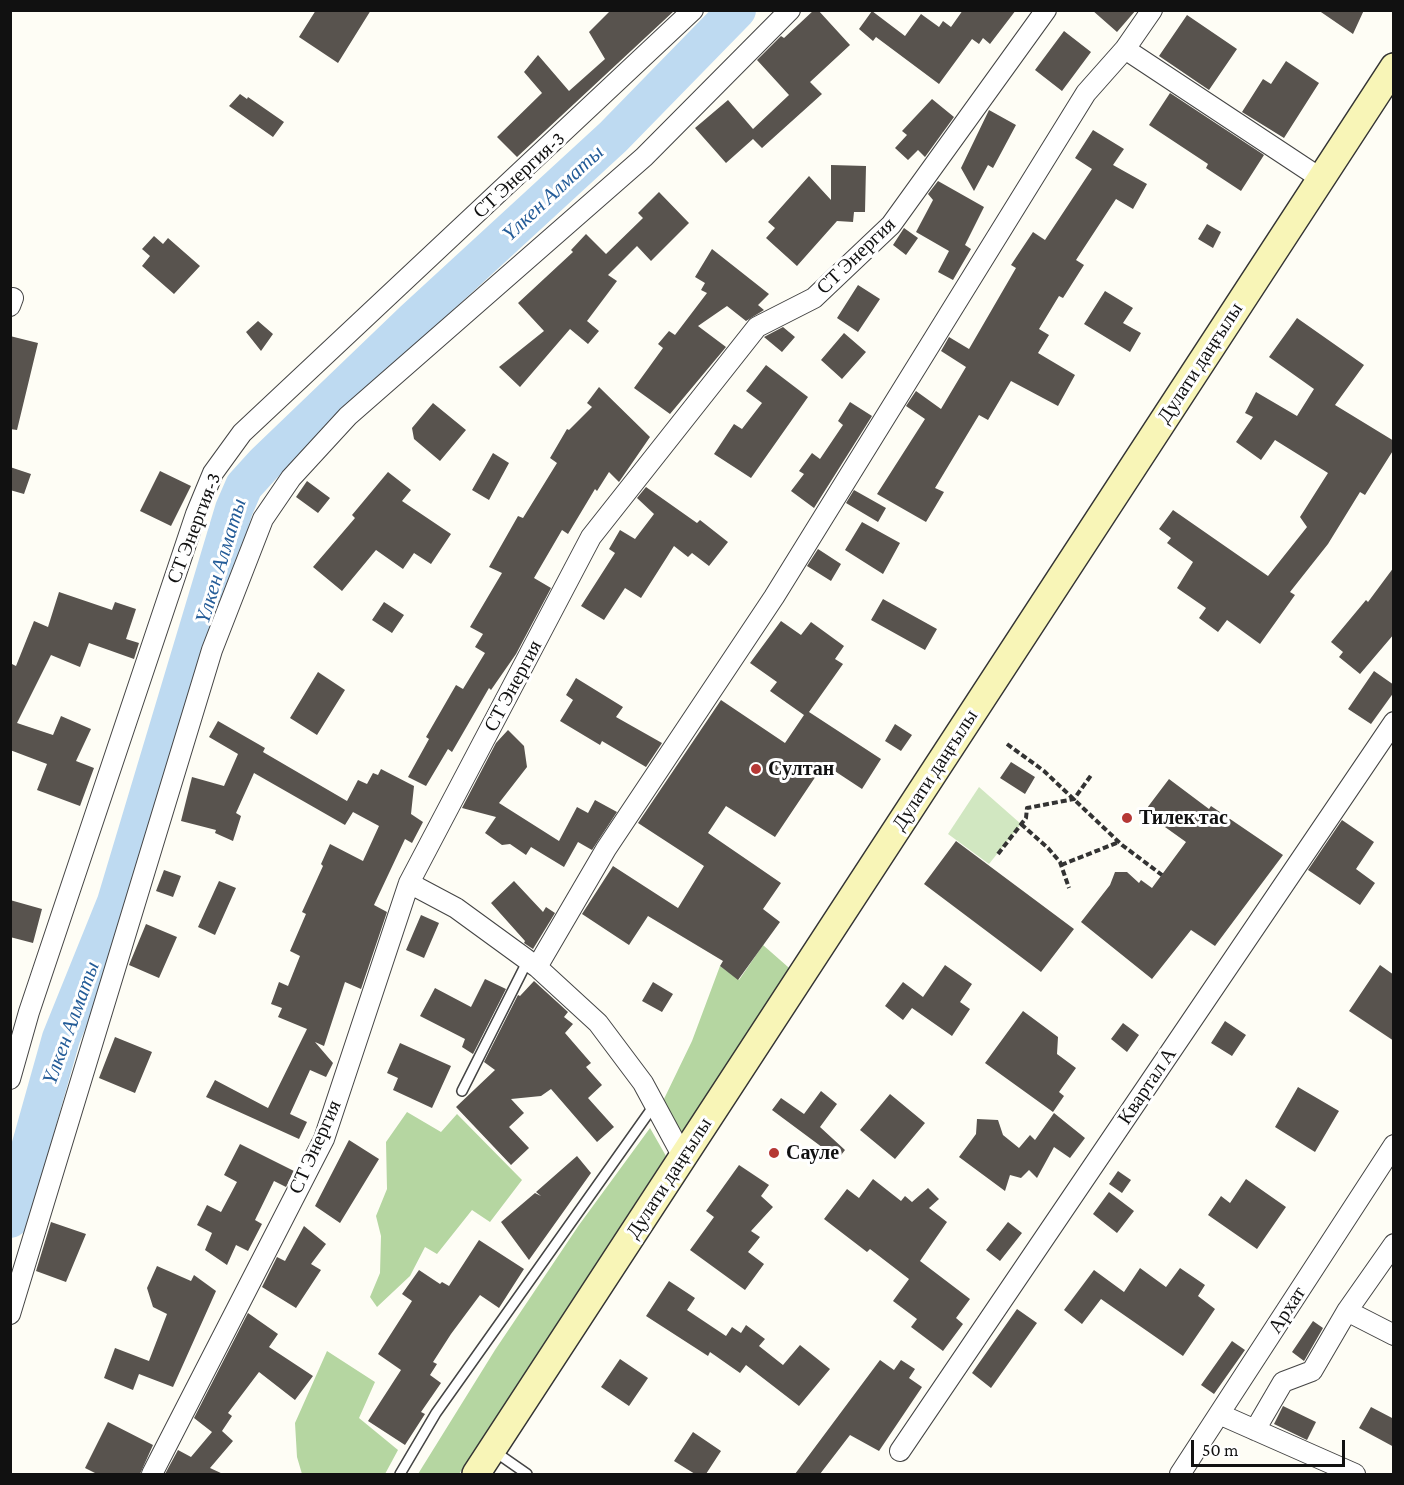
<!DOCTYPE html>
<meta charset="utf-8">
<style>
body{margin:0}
#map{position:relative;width:1404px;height:1485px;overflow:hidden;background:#fefdf5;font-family:"Crimson Pro",serif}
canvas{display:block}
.frame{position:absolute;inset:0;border:12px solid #111;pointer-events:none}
.scale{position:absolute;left:1191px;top:1440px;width:154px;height:27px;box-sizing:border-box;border:3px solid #111;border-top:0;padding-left:8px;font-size:18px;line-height:21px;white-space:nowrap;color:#111;-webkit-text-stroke:4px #fff;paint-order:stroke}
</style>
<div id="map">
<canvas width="1404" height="1485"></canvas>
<div class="frame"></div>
<div class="scale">50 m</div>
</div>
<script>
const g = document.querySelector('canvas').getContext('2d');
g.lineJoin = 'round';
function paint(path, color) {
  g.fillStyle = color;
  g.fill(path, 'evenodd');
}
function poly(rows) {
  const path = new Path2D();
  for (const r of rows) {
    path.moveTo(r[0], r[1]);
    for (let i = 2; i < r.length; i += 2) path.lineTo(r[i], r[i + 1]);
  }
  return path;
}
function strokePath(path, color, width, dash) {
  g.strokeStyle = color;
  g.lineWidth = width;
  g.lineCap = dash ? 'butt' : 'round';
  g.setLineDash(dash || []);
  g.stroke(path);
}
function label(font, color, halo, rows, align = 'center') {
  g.font = font + ' "Crimson Pro",serif';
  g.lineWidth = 6;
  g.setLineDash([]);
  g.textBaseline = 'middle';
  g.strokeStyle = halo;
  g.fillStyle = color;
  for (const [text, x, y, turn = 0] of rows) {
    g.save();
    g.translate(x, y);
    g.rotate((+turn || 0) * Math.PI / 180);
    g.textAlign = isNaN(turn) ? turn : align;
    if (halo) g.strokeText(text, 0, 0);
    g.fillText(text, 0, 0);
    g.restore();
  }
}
paint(poly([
 [979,787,1021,824,989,864,948,834]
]), '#d1e7c1');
paint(poly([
 [763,945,796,974,684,1138,663,1101,692,1041,720,966,739,980],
 [407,1112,441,1132,457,1114,522,1180,490,1222,472,1210,437,1254,425,1247,410,1276,377,1307,370,1297,380,1273,381,1236,376,1216,387,1189,386,1142],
 [650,1128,666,1156,459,1474,418,1474,495,1350,579,1225],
 [327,1351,375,1382,359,1418,398,1450,385,1474,302,1474,297,1457,295,1423]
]), '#b5d6a1');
strokePath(poly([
 [10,1219,61,1038,116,902,234,509,244,486,264,464,414,320,613,137,737,10]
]), '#bedaf1', 38);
paint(poly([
 [316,10,371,10,338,63,299,37],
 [611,10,675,10,517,157,497,137,542,93,524,72,538,55,569,91,605,59,589,32],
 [814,10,818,10,850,45,810,82,822,94,762,148,753,139,726,163,695,128,728,100,753,129,789,95,757,60,781,36,784,38],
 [963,10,1016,10,990,44,983,38,979,44,972,39,939,84,876,37,873,41,859,29,872,11,905,36,921,14,939,27,943,21,951,27],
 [1092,10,1136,10,1117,32],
 [1318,10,1364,10,1353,34],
 [1187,15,1237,49,1209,90,1159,56],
 [1064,31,1091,52,1062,91,1035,70],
 [1286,61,1319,83,1284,138,1242,112,1263,79,1271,84],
 [1170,93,1264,155,1241,191,1206,168,1208,164,1149,125],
 [240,94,247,99,248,97,284,122,273,137,229,106],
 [932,99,954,117,925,157,918,150,908,160,895,148,907,135,902,131],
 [989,110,1016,125,993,168,988,165,974,191,961,168],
 [1093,130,1124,149,1113,165,1147,184,1133,209,1116,199,1076,260,1084,265,1063,298,1059,296,1039,329,1049,335,1038,353,1075,375,1058,406,1011,381,988,420,979,415,935,488,944,492,926,522,877,494,925,419,906,406,916,391,941,409,966,367,941,351,949,337,969,349,1016,268,1011,265,1033,232,1045,240,1092,169,1075,158],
 [831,165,866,166,865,212,854,212,853,222,837,221,797,266,766,238,775,228,768,222,809,176,831,200],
 [938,181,984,207,965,245,971,249,953,280,938,272,949,251,916,232,933,200,928,194],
 [659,192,689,223,651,261,637,246,608,275,617,281,587,321,599,331,588,344,570,329,520,387,499,367,544,331,518,303,573,252,571,250,586,234,606,254,643,218,638,213],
 [1207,224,1221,232,1213,248,1198,239],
 [904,228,918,238,906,255,893,245],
 [154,236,163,244,168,238,200,266,174,294,142,266,150,256,142,249],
 [712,249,769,294,758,305,764,310,746,321,727,306,698,326,726,347,670,414,634,388,663,348,658,344,669,331,675,335,707,293,701,290,705,283,695,277],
 [858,285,880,299,858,332,837,318],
 [1105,291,1133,308,1123,323,1141,333,1130,352,1084,324],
 [1297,318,1364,365,1335,405,1394,441,1394,449,1365,495,1360,492,1328,544,1290,592,1295,595,1260,644,1227,620,1218,632,1199,618,1206,608,1177,588,1193,562,1167,543,1171,538,1159,529,1173,510,1268,576,1307,527,1300,517,1328,473,1275,440,1261,460,1236,442,1253,417,1245,413,1256,392,1297,416,1314,389,1269,357],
 [258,321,273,334,261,351,246,332],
 [783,327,795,337,782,352,764,337],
 [844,333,866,352,842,379,821,360],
 [10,336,38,343,17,430,10,429],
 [766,365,808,397,751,478,714,454,734,424,742,429,762,403,746,391],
 [599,387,650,437,619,482,609,472,597,491,595,489,568,534,562,530,534,578,551,588,516,654,491,690,489,688,452,752,448,749,426,786,408,777,429,739,426,737,456,685,463,689,485,653,475,647,483,634,470,627,502,573,489,567,518,516,523,518,557,463,550,458,567,429,569,430,592,407,587,403],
 [850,402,872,416,814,508,791,491,804,474,799,471,812,453,820,459,843,425,838,421],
 [433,403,466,430,440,461,414,439,412,428],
 [493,453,509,463,489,500,472,490],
 [10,467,31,474,24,494,10,490],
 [160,471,191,486,171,526,140,511],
 [388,472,411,490,402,501,451,534,431,564,414,553,403,569,376,550,342,591,313,567,355,518,352,515],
 [307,481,330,498,318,513,296,497],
 [646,487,697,523,700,520,728,542,709,566,692,553,688,557,674,546,641,598,625,588,604,620,581,606,615,553,609,549,620,530,635,539,654,514,637,498],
 [854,490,886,508,878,522,846,503],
 [862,522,900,543,883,574,845,550],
 [818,549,841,564,831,581,807,566],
 [1394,567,1394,634,1360,674,1339,657,1343,652,1331,642,1366,600,1368,602],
 [59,592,112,610,115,602,136,609,126,639,139,643,134,659,89,643,80,667,51,655,17,723,53,735,61,716,91,729,76,761,94,768,80,806,37,790,47,764,10,750,10,663,16,666,34,621,48,627],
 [883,599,937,629,925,650,871,620],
 [384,602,404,615,392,633,372,620],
 [781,621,801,635,811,622,844,646,835,659,843,664,809,712,881,759,862,789,824,764,775,837,726,806,708,833,781,883,763,909,780,922,738,980,720,966,723,961,648,916,629,945,582,914,613,866,678,908,704,866,638,823,721,700,785,743,804,715,770,691,777,682,750,663],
 [1374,671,1394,685,1394,692,1371,724,1348,709],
 [318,672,345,690,317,735,290,718],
 [576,678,623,707,616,717,662,743,646,767,602,741,600,745,560,721,573,700,566,695],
 [218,721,265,748,263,752,347,801,358,780,367,784,373,773,378,775,381,769,414,786,411,814,423,822,412,843,405,839,374,905,387,912,361,989,345,982,324,1046,315,1042,333,1063,326,1077,310,1070,290,1114,307,1122,299,1139,206,1097,215,1080,268,1108,307,1029,278,1017,282,1008,271,1004,279,982,288,986,300,956,290,951,306,914,302,912,323,866,321,864,330,844,363,861,379,826,353,812,345,825,254,773,236,813,241,816,233,841,215,833,216,830,181,821,192,777,224,786,238,754,209,737],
 [895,724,912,735,901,751,885,741],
 [508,730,524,746,527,767,499,803,559,841,577,807,588,813,595,800,617,812,592,850,578,842,564,867,531,847,526,855,510,844,502,845,485,833,496,817,462,808,496,743],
 [1011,762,1035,777,1025,794,1000,778],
 [1169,779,1209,809,1211,806,1283,855,1215,946,1191,930,1152,979,1081,922,1110,885,1115,872,1127,872,1139,883,1141,880,1152,888,1186,842,1144,812],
 [1342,820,1374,842,1356,869,1375,883,1360,905,1308,870],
 [956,841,1074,929,1041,972,924,884],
 [164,870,181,876,173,897,156,891],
 [219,881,236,888,215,935,198,927],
 [514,881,543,912,546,907,555,913,533,949,524,943,525,941,491,903],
 [10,900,42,909,33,943,10,937],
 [421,915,439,923,424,958,406,950],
 [146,924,177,937,159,978,129,965],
 [945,965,972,984,960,1002,970,1009,952,1036,912,1008,903,1020,885,1006,903,982,923,997],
 [1380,965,1394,975,1394,1041,1349,1011],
 [485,979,506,989,473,1054,462,1047,465,1039,420,1016,435,988,471,1007],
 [534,981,568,1012,564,1017,573,1024,565,1033,591,1063,586,1067,602,1085,588,1098,614,1127,597,1142,551,1089,541,1096,511,1099,524,1113,509,1127,529,1148,511,1165,456,1107,495,1070,484,1062,518,995,520,996],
 [653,982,673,994,662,1012,642,1001],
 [1023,1011,1058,1037,1057,1054,1076,1068,1059,1092,1064,1096,1053,1112,985,1063],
 [1225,1021,1246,1035,1232,1056,1211,1043],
 [1123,1023,1139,1035,1127,1052,1111,1039],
 [115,1037,152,1052,135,1093,99,1078],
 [400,1043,451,1066,432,1108,393,1090,398,1078,387,1073],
 [1298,1087,1339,1111,1315,1152,1275,1127],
 [821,1091,837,1104,820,1127,845,1150,838,1159,772,1110,781,1098,804,1114],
 [890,1094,925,1123,895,1159,860,1130],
 [1054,1113,1085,1138,1070,1158,1054,1147,1037,1178,1029,1170,1021,1178,1010,1175,1005,1191,959,1157,976,1134,977,1119,998,1120,1003,1135,1019,1148,1030,1135,1035,1140],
 [349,1140,379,1159,340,1223,315,1206],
 [240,1144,294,1171,286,1187,274,1181,255,1220,262,1224,248,1251,236,1245,227,1265,205,1250,212,1233,197,1225,207,1205,221,1212,237,1182,224,1175],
 [577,1156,591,1173,529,1260,501,1222,535,1193,541,1196,536,1192],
 [739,1165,769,1185,761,1196,773,1207,751,1231,760,1237,748,1252,764,1264,745,1290,690,1250,714,1217,706,1211],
 [1118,1171,1131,1180,1122,1193,1109,1184],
 [873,1179,901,1201,905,1196,912,1202,928,1188,939,1199,929,1208,947,1222,920,1261,970,1299,956,1318,963,1324,943,1351,911,1327,917,1319,893,1301,909,1279,870,1249,867,1252,824,1219,847,1189,859,1198],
 [1246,1179,1286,1207,1257,1249,1208,1215,1221,1196,1230,1203],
 [1109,1192,1134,1211,1117,1233,1093,1214],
 [51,1222,86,1234,66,1282,36,1271],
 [1008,1222,1022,1233,1000,1261,986,1250],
 [304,1226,326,1244,311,1264,321,1270,296,1308,262,1287,277,1257,285,1261],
 [479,1240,524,1269,499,1308,480,1295,451,1334,433,1362,437,1364,430,1375,441,1383,421,1412,425,1414,405,1445,368,1421,401,1370,378,1354,412,1301,402,1294,419,1270,440,1284,442,1282,449,1286],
 [157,1266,191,1281,194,1275,216,1291,173,1387,139,1374,133,1390,104,1378,115,1348,149,1361,167,1314,153,1307,147,1288],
 [1140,1268,1166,1287,1180,1268,1205,1285,1198,1296,1215,1309,1183,1356,1101,1299,1082,1324,1064,1310,1094,1270,1124,1292],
 [669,1281,695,1298,687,1310,726,1336,732,1327,741,1333,746,1325,765,1339,759,1346,783,1365,800,1345,830,1369,799,1406,746,1365,740,1373,710,1352,708,1356,646,1316],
 [1017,1309,1037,1323,991,1388,972,1373],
 [248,1313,278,1334,269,1347,313,1376,295,1400,259,1372,228,1413,232,1416,222,1431,233,1441,210,1468,223,1474,165,1474,178,1450,191,1457,212,1432,194,1418],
 [1313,1321,1323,1328,1304,1361,1292,1352],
 [1232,1341,1245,1350,1214,1394,1201,1385],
 [620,1359,648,1378,629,1406,601,1387],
 [880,1360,894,1370,901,1360,915,1369,909,1378,922,1387,879,1451,850,1435,820,1474,795,1474],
 [1283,1406,1316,1422,1307,1440,1274,1424],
 [1371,1407,1394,1419,1394,1447,1359,1428],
 [108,1422,153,1445,140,1474,97,1474,85,1468],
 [693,1432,721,1451,706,1474,695,1474,674,1461]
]), '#58534e');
const service = poly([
 [462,1091,528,960],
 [494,1451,527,1474],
 [400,1474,436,1413,655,1104]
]);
const minor = poly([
 [1125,49,1320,178],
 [10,306,13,298],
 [409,883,456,908,537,967,598,1023,643,1083,683,1157],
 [537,967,606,849,774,597,1086,93,1125,49,1152,10],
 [10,1079,29,1012,196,514,213,473,242,433,693,10],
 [1347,1311,1394,1335],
 [10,1314,212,650,263,519,291,478,348,416,644,157,790,10],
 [1219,1414,1355,1474],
 [1255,1430,1283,1382,1312,1371,1347,1311,1394,1244],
 [900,1451,1394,722],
 [152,1474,324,1139,409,883,591,537,757,327,814,298,891,225,1046,10],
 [1180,1474,1394,1145]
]);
const secondary = poly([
 [476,1474,1394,67]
]);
strokePath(service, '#444', 12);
strokePath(minor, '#444', 22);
strokePath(secondary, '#333', 30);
strokePath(poly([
 [1007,744,1044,771,1122,845,1162,875],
 [1021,824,1048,848,1060,862,1069,888],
 [998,854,1026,818,1027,808,1074,799,1092,774],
 [1061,865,1119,842]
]), '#333', 4, [6, 3]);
strokePath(service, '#fff', 9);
strokePath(minor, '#fff', 20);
strokePath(secondary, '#f8f5b7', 27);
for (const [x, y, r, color] of [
 [756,769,6,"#b53835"],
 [1127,818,6,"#b53835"],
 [774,1153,6,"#b53835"]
]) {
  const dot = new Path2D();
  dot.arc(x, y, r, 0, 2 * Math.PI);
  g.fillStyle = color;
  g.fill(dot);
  strokePath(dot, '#fff', 2);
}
label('20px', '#111', '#fff', [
 ["СТ Энергия-3",519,175,-43],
 ["СТ Энергия",856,256,-44],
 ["Дулати даңғылы",1200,363,-57],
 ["СТ Энергия-3",194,528,-69],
 ["СТ Энергия",513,686,-62],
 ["Дулати даңғылы",935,770,-57],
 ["Квартал А",1147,1086,-56],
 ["СТ Энергия",315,1147,-66],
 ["Дулати даңғылы",669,1178,-57],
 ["Архат",1287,1310,-57]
]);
label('bold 20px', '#111', '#fff', [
 ["Султан",768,769],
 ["Тилек тас",1139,818],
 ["Сауле",786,1153]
], 'left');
label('italic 21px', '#245c98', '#fff', [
 ["Үлкен Алматы",553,193,-43],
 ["Үлкен Алматы",221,561,-73],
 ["Үлкен Алматы",71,1023,-70]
]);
</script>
